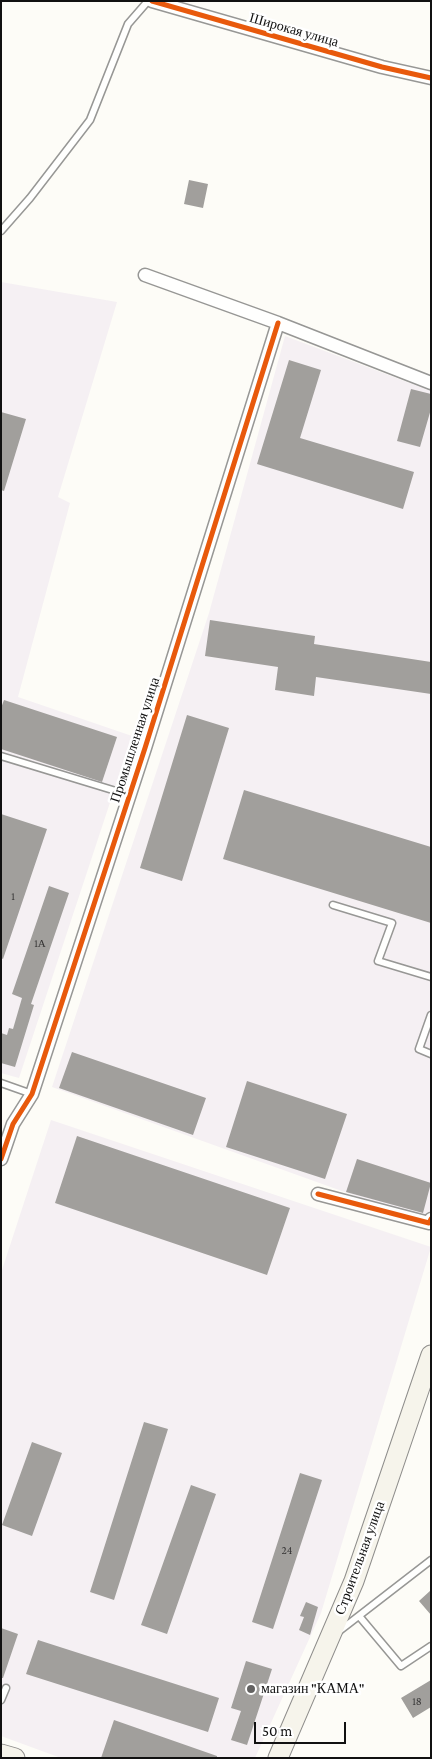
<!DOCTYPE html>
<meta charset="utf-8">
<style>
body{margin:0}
#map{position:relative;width:432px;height:1759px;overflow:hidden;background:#fdfcf7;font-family:"Crimson Pro",serif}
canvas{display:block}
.frame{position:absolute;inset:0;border:2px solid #111;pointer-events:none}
.scale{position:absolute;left:254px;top:1722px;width:92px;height:22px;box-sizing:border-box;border:2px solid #111;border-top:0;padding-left:6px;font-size:15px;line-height:18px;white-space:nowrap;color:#111;-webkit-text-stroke:4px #fff;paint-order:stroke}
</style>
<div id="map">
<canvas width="432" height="1759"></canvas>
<div class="frame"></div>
<div class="scale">50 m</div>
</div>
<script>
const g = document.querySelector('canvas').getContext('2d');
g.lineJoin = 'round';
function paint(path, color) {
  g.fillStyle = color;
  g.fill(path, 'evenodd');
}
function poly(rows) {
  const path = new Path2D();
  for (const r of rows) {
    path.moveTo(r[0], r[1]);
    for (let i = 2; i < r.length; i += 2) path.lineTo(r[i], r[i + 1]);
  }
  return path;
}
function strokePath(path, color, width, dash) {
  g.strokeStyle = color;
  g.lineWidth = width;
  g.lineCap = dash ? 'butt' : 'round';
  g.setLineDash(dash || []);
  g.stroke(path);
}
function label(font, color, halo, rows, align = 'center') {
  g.font = font + ' "Crimson Pro",serif';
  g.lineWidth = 5;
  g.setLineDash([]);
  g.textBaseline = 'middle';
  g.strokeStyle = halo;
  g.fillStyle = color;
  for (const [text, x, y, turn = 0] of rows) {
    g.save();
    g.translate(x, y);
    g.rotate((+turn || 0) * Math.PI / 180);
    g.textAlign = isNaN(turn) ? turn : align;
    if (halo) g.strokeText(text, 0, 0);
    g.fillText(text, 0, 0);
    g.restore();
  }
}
paint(poly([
 [1,282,117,302,58,497,70,503,18,697,132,736,19,1078,1,1073],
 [285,336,431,391,431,1223,52,1087,209,613],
 [51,1120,431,1247,321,1613,255,1758,61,1758,1,1736,1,1273]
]), '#f5f0f3');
paint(poly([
 [189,180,208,184,203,208,184,204],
 [289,360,321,370,300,438,414,472,403,509,257,464],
 [411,389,431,394,431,409,420,447,397,441],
 [1,412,26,419,4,491,1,490],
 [210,620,315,636,314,644,431,662,431,694,316,677,314,696,275,690,278,667,205,656],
 [4,700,117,737,102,782,1,749,1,708],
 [187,715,229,728,182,881,140,868],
 [244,790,431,847,431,923,223,859],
 [1,814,47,829,3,959,1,958],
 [49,886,69,893,31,1004,34,1005,15,1067,1,1063,1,1033,7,1035,9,1028,13,1029,22,998,12,994],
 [72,1052,206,1098,193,1135,59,1088],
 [247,1081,347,1114,325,1179,226,1147],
 [77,1136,290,1208,267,1275,55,1203],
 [357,1159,431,1183,423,1213,346,1192],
 [144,1422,168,1429,114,1600,90,1592],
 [32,1442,62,1453,32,1536,2,1525],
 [300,1473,322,1480,273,1629,252,1622],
 [191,1485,216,1494,167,1634,141,1625],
 [431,1590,431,1615,419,1601],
 [306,1602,318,1607,310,1635,299,1630,304,1617,300,1616],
 [1,1628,18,1634,3,1678,1,1678],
 [38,1640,219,1698,208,1732,26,1674],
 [246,1661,272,1669,247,1745,231,1740,241,1711,231,1708],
 [431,1680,431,1707,413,1718,401,1698],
 [114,1720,217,1756,217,1758,101,1758]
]), '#a19f9c');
const service = poly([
 [1,231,30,198,90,120,128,24,148,1],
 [1,756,129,795],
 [333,905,392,923,378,961,431,977],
 [431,1015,419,1049,431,1054],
 [1,1083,32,1094],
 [359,1616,401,1666,431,1646],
 [338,1632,431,1560],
 [1,1700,6,1688]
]);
const minor = poly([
 [152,1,382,67,431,78],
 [145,275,278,323,431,383],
 [1,1159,13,1124,32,1094,145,748,278,323],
 [318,1194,429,1223,431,1219]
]);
const secondary = poly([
 [1,1754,15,1758],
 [278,1758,354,1581,431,1355]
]);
strokePath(service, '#979795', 9);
strokePath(minor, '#979795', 15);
strokePath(secondary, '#8e8d8b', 21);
strokePath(service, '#fffffe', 6);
strokePath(minor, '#fffffe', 12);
strokePath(secondary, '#f6f4eb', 19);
strokePath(poly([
 [152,1,382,67,431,78],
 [1,1159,13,1124,32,1094,145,748,278,323],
 [318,1194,429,1223,431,1219]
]), '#e8590c', 5);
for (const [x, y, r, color] of [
 [251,1689,5,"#646362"]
]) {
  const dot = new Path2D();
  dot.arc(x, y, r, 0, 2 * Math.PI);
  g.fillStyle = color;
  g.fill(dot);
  strokePath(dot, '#fff', 2);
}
label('11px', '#353434', null, [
 ["1",13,897],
 ["1А",40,944],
 ["24",287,1551],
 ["18",417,1702]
]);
label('14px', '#111', '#fff', [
 ["Широкая улица",294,30,16],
 ["Промышленная улица",135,740,-72],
 ["Строительная улица",360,1558,-70]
]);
label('14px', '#111', '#fff', [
 ["магазин \"КАМА\"",261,1689]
], 'left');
</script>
